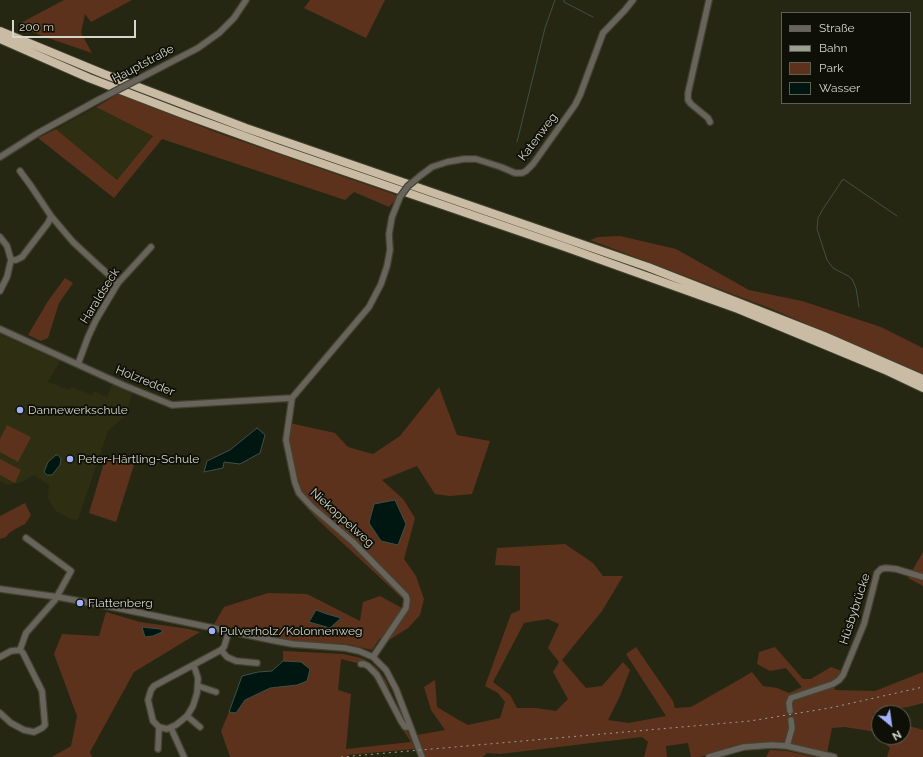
<!DOCTYPE html>
<meta charset="utf-8">
<style>
body{margin:0}
#map{position:relative;width:923px;height:757px;overflow:hidden;background:#262712;font-family:Raleway,sans-serif}
canvas{display:block}
.legend{position:absolute;left:781px;top:12px;width:130px;height:92px;box-sizing:border-box;background:#0e0f06;border:1px solid #5e5f55;margin:0;padding:5px 7px;list-style:none;font-size:12px;color:#d6d7cb}
.legend li{display:flex;align-items:center;gap:8px;height:20px}
.legend b{width:20px;border:1px solid #5e5f55}
.north{position:absolute;left:871px;top:705px;width:40px;height:40px;box-sizing:border-box;background:#0e0f06;border:1px solid #5e5f55;border-radius:50%;rotate:151deg;font-size:11px;font-weight:700;line-height:16px;text-align:center;color:#d6d7cb}
.north::after{content:'';display:block;margin:auto;width:14px;height:18px;background:#a1b2fd;clip-path:polygon(50% 0,100% 100%,50% 72%,0 100%)}
.scale{position:absolute;left:12px;top:20px;width:124px;height:18px;box-sizing:border-box;border:2px solid #d6d7cb;border-top:0;padding-left:5px;font-size:12px;line-height:14px;white-space:nowrap;color:#d6d7cb;-webkit-text-stroke:3px #0e0f06;paint-order:stroke}
</style>
<div id="map">
<canvas width="923" height="757"></canvas>
<ul class="legend">
<li><b style="height:5px;background:#69645b"></b>Straße</li>
<li><b style="height:5px;background:#9d9e8f"></b>Bahn</li>
<li><b style="height:11px;background:#5d321c"></b>Park</li>
<li><b style="height:11px;background:#001610"></b>Wasser</li>
</ul>
<div class="north">N</div>
<div class="scale">200 m</div>
</div>
<script>
const g = document.querySelector('canvas').getContext('2d');
g.lineJoin = 'round';
function paint(path, color) {
  g.fillStyle = color;
  g.fill(path, 'evenodd');
}
function poly(rows) {
  const path = new Path2D();
  for (const r of rows) {
    path.moveTo(r[0], r[1]);
    for (let i = 2; i < r.length; i += 2) path.lineTo(r[i], r[i + 1]);
  }
  return path;
}
function strokePath(path, color, width, dash) {
  g.strokeStyle = color;
  g.lineWidth = width;
  g.lineCap = dash ? 'butt' : 'round';
  g.setLineDash(dash || []);
  g.stroke(path);
}
function label(font, color, halo, rows, align = 'center') {
  g.font = font + ' Raleway,sans-serif';
  g.lineWidth = 3.5;
  g.setLineDash([]);
  g.textBaseline = 'middle';
  g.strokeStyle = halo;
  g.fillStyle = color;
  for (const [text, x, y, turn = 0] of rows) {
    g.save();
    g.translate(x, y);
    g.rotate((+turn || 0) * Math.PI / 180);
    g.textAlign = isNaN(turn) ? turn : align;
    if (halo) g.strokeText(text, 0, 0);
    g.fillText(text, 0, 0);
    g.restore();
  }
}
paint(poly([
 [96,107,153,136,117,180,56,129],
 [0,334,60,361,48,382,70,390,72,387,92,395,94,391,107,397,113,383,133,392,125,416,108,431,78,520,70,519,56,511,48,499,49,485,34,475,20,483,6,485,0,481]
]), '#2d2e12');
paint(poly([
 [64,0,132,0,91,22,85,14,81,33,92,53,42,36,17,25],
 [310,0,385,0,366,38,304,8],
 [118,94,218,133,399,196,389,207,354,192,345,200,162,139,114,198,38,138,56,129,117,180,153,136,96,107],
 [620,236,676,249,749,290,802,301,881,327,923,348,923,374,772,309,590,240,598,237],
 [65,278,73,283,59,303,48,338,41,341,28,335,48,301],
 [439,387,457,435,490,441,472,494,450,496,435,494,417,466,382,480,403,499,415,518,404,559,416,576,424,599,420,615,408,628,386,642,380,638,372,650,347,644,286,641,213,626,224,607,268,593,307,594,360,621,363,602,380,596,402,608,403,599,319,521,295,495,283,441,285,422,335,433,348,447,373,454,400,436],
 [371,515,398,545,369,523],
 [316,610,340,618,330,628,309,622],
 [7,425,31,437,18,462,0,452,0,439],
 [106,456,134,465,116,522,89,513],
 [0,459,21,470,15,483,0,475],
 [25,503,31,515,25,524,17,528,9,533,6,537,0,539,0,516],
 [565,544,593,563,603,576,623,576,602,611,562,660,586,688,602,686,623,662,630,670,620,696,608,720,629,723,666,716,626,654,636,647,673,701,675,708,691,707,742,678,752,672,763,686,777,688,789,693,802,687,786,668,770,671,757,664,759,652,775,647,803,679,811,679,831,667,842,671,838,679,832,682,835,690,875,691,923,672,923,703,908,707,879,710,872,715,879,717,879,737,903,737,903,724,923,730,923,757,887,757,890,748,871,731,844,727,832,728,827,753,798,746,767,742,740,745,700,757,691,757,688,743,666,746,667,757,644,757,648,742,642,737,500,754,487,753,483,757,425,757,417,735,445,730,431,710,424,687,435,680,437,707,457,719,468,725,500,718,505,702,498,693,485,686,511,614,520,610,520,566,495,565,497,548],
 [548,619,559,624,548,648,559,662,553,672,568,699,556,711,536,708,517,708,510,695,493,682,524,623],
 [923,552,923,586,908,578],
 [106,612,140,622,189,629,200,632,134,672,90,752,92,757,52,757,71,746,77,716,54,654,62,634,99,636],
 [145,627,149,629,160,629,145,637],
 [283,651,343,654,361,658,369,662,377,668,386,681,415,749,347,755,347,757,230,757,221,731,229,712,236,713,245,700,270,688,297,685,301,662,283,661],
 [341,659,357,663,363,662,380,687,397,721,411,742,346,749,351,694,338,690],
 [770,750,787,751,814,757,766,757]
]), '#5d321c');
const water = poly([
 [257,428,265,435,260,453,240,464,224,462,223,468,204,472,207,461,230,450,257,428],
 [56,455,58,455,61,459,60,465,52,475,47,475,44,472,48,462,56,455],
 [395,500,406,524,398,545,381,541,369,523,374,504,395,500],
 [316,610,327,614,341,618,330,628,309,622,316,610],
 [142,627,160,629,162,630,162,632,153,636,145,637,142,627],
 [283,661,301,662,310,669,307,681,297,685,270,688,245,700,236,713,229,712,242,676,258,672,272,671,283,661]
]);
paint(water, '#001610');
strokePath(water, '#405048', 1);
strokePath(poly([
 [564,0,564,2,593,17],
 [517,142,545,28,555,0],
 [859,307,856,288,852,279,848,276,833,268,827,260,817,229,818,218,823,209,843,179,897,216]
]), '#405048', 1);
const minor = poly([
 [709,0,688,93,688,100,691,104,708,118,710,122],
 [148,74,198,48,219,33,234,18,246,0],
 [0,157,38,133,98,100],
 [20,171,31,186,51,216,73,242,100,267,118,283],
 [420,176,432,167,447,162,464,159,476,159,501,167,515,173,522,173,526,171,533,164,575,105,580,95,603,33,625,10,633,0],
 [0,237,7,246,11,260,7,277,0,291],
 [11,260,16,260,22,257,48,223,51,216],
 [0,329,123,385,172,405,292,398],
 [78,364,88,337,96,320,118,283,151,247],
 [0,589,58,597,117,608,276,641,293,644,345,648,359,651,373,657,386,670,396,689,422,757],
 [20,650,26,633,55,600,71,571,26,538],
 [221,650,227,657,236,661,257,663],
 [0,657,11,651,20,650],
 [373,657,406,608,407,600,406,596,353,542,312,507,299,493,295,483,286,440,292,398,369,307,381,284,387,266,390,250,389,234,392,217,400,197],
 [361,664,364,664,368,666,377,675,401,721,405,727,410,727],
 [198,686,216,692],
 [790,711,789,703,791,698,833,684,839,680,843,675,864,624,877,573,881,569,886,568,896,569,923,577],
 [0,713,11,723,24,730,34,732,42,728,45,725,42,691,23,653,20,650],
 [187,716,200,727],
 [159,727,167,729,176,725,187,716,193,706,197,693,198,678,194,666],
 [171,728,184,757],
 [787,746,792,728,791,720],
 [158,749,159,727,153,721,148,700,151,690,154,686,221,650,224,647,229,631],
 [709,757,744,747,772,745,787,746,834,757]
]);
const highway = poly([
 [0,31,104,74,246,128,648,267,824,336,923,379],
 [0,39,89,78,183,114,277,148,565,247,738,309,885,370,923,388]
]);
strokePath(minor, '#424330', 8);
strokePath(highway, '#424330', 10);
strokePath(minor, '#69645b', 5.5);
strokePath(highway, '#cabba5', 8);
strokePath(poly([
 [341,757,750,721,830,708,923,687]
]), '#9d9e8f', 1, [2, 4]);
const minorBridge = poly([
 [98,100,148,74],
 [400,197,408,186,420,176]
]);
strokePath(minorBridge, '#424330', 8, []);
strokePath(minorBridge, '#69645b', 5.5);
for (const [x, y, r, color] of [
 [20,410,4,"#a1b2fd"],
 [70,459,4,"#a1b2fd"],
 [80,603,4,"#a1b2fd"],
 [212,631,4,"#a1b2fd"]
]) {
  const dot = new Path2D();
  dot.arc(x, y, r, 0, 2 * Math.PI);
  g.fillStyle = color;
  g.fill(dot);
  strokePath(dot, '#0e0f06', 1.5);
}
label('12px', '#d6d7cb', '#0e0f06', [
 ["Hauptstraße",143,64,-28],
 ["Katenweg",538,137,-53],
 ["Haraldseck",100,296,-58],
 ["Holzredder",145,381,22],
 ["Niekoppelweg",342,518,42],
 ["Hüsbybrücke",855,609,-72]
]);
label('12px', '#d6d7cb', '#0e0f06', [
 ["Dannewerkschule",28,410],
 ["Peter-Härtling-Schule",78,459],
 ["Flattenberg",88,603],
 ["Pulverholz/Kolonnenweg",220,631]
], 'left');
</script>
